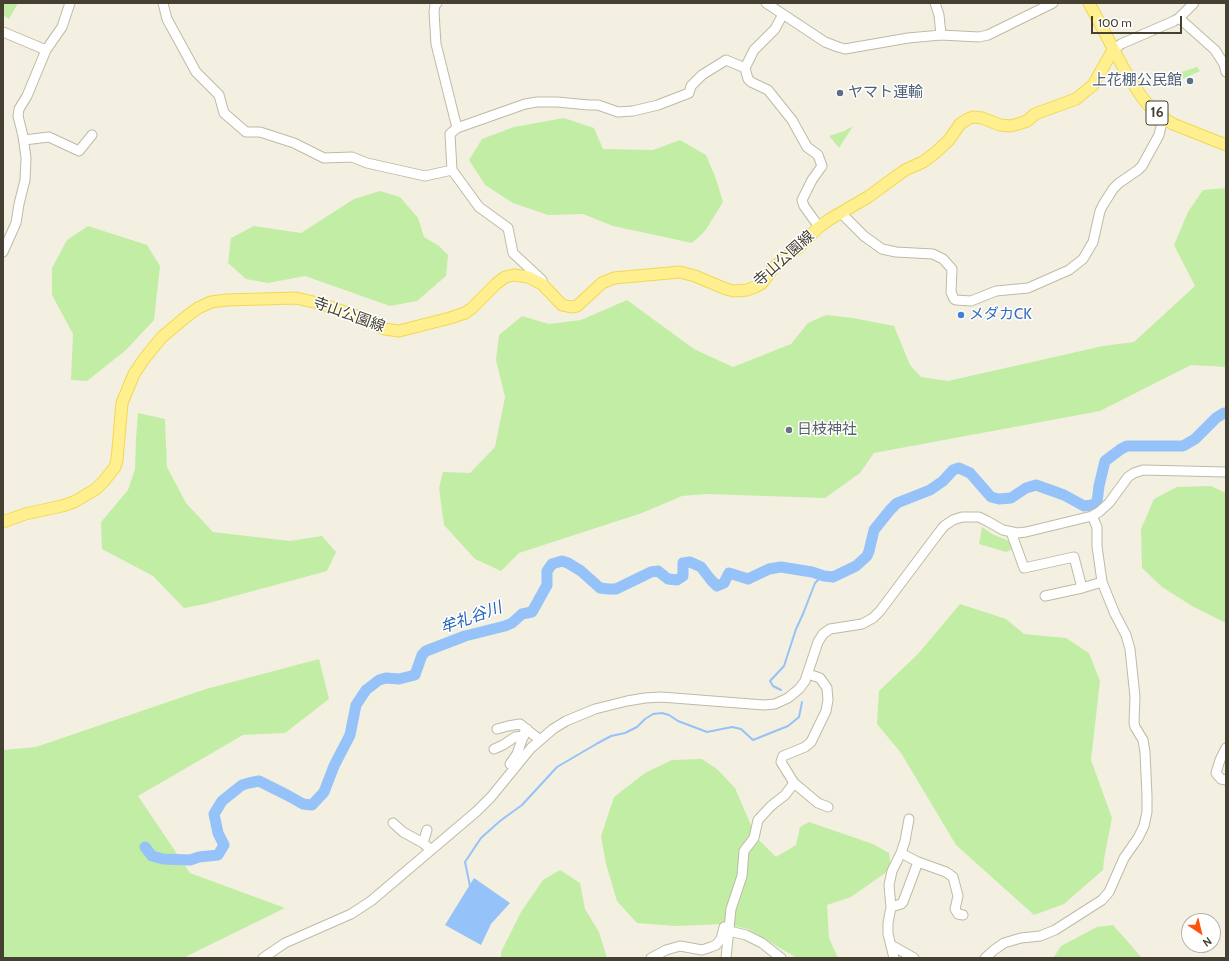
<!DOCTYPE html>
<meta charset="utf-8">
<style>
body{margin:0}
#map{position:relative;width:1229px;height:961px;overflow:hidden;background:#f3f0e1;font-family:Cabin,sans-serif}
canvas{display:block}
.frame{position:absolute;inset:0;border:4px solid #454032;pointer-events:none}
.north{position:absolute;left:1181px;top:913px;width:40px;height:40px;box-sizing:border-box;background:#fff;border:1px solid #b5b3ad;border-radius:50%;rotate:145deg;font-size:11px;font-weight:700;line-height:16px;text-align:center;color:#454032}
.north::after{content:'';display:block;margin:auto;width:14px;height:18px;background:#ff540d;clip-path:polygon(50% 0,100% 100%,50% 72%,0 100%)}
.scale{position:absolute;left:1091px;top:16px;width:91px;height:18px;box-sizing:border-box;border:2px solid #454032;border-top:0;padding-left:5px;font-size:12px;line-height:14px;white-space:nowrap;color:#454032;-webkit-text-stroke:3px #fff;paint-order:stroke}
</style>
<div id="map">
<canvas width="1229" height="961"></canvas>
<div class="frame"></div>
<div class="north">N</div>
<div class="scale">100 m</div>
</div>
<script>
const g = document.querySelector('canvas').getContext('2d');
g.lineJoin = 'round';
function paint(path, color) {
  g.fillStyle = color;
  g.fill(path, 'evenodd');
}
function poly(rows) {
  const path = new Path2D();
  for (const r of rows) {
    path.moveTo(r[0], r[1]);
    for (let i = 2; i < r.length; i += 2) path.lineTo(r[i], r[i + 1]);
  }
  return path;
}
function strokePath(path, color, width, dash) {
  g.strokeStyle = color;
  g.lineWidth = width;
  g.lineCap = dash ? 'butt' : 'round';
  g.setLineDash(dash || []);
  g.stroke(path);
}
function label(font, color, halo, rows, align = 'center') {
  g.font = font + ' Cabin,"Noto Sans JP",sans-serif';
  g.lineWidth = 3;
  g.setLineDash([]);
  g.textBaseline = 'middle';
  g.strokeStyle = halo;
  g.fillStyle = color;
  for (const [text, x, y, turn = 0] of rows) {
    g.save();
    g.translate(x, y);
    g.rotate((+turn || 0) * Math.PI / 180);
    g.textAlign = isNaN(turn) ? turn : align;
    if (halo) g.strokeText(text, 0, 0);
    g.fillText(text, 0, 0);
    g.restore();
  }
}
paint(poly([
 [3,3,18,3,9,19,3,15],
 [1197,67,1200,71,1180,80,1178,73],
 [564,118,594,128,603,149,653,150,680,140,706,155,716,179,723,202,705,231,692,243,613,226,583,214,548,215,513,203,485,185,469,160,482,139,514,127],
 [853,126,839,148,829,136,844,131],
 [1226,188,1226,367,1191,365,1100,411,874,453,860,473,825,498,708,494,682,496,642,513,519,553,501,571,475,559,444,525,439,488,443,472,470,473,495,447,505,397,496,360,499,335,522,316,549,324,581,320,627,300,694,349,733,367,791,344,808,323,826,315,853,318,894,326,910,365,921,377,948,381,1103,346,1134,342,1195,286,1174,245,1188,212,1203,190],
 [380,191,400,197,418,218,424,237,439,246,448,255,446,276,417,301,390,306,305,276,268,283,246,279,228,263,231,238,254,226,301,233,354,199],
 [88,226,147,245,160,266,154,320,126,350,87,381,71,380,73,334,52,295,52,268,67,240],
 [138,413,165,419,167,467,186,503,213,532,290,541,322,536,336,552,327,571,205,604,184,608,153,576,102,549,101,522,128,490,135,469,136,439],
 [1211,486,1226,493,1226,623,1192,606,1162,587,1142,568,1141,529,1154,499,1177,487],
 [982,527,994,535,1007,540,1011,543,1013,549,1006,552,979,544],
 [960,604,1006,619,1024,634,1066,638,1089,653,1100,681,1091,760,1112,818,1104,859,1103,870,1064,904,1034,915,956,845,901,753,877,724,879,691,918,654],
 [319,659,329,699,285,733,243,735,138,796,190,873,285,908,183,958,3,958,3,750,36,747,206,689],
 [702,759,717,769,735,788,756,837,776,857,796,845,800,827,809,822,873,844,889,853,891,869,851,897,827,905,829,938,838,958,797,958,748,929,725,924,675,926,637,923,617,901,606,864,601,836,614,797,645,773,672,760],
 [560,870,580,883,585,909,599,932,607,958,501,958,501,952,521,912,543,880],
 [1113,925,1142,958,1053,958,1061,946,1097,927]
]), '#c2eda5');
paint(poly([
 [474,878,510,903,491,924,481,945,445,925]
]), '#95c2f8');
strokePath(poly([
 [781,690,773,686,770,681,784,666,796,629,803,614,815,583,822,576],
 [470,886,465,862,481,838,500,821,522,805,557,767,598,743,611,736,625,733,637,727,645,719,653,714,662,713,669,715,678,721,707,732,732,727,741,729,753,740,788,726,799,717,802,702]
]), '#95c2f8', 2);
strokePath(poly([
 [145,847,152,856,163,859,190,860,199,857,218,855,224,845,218,833,214,814,222,801,242,785,249,783,259,781,287,795,303,804,312,805,324,792,334,766,350,735,356,705,366,690,379,680,386,678,399,679,415,675,422,655,426,651,465,636,505,626,512,623,522,614,532,612,547,585,547,571,552,564,562,561,568,563,581,571,600,588,608,589,616,589,651,572,658,571,668,579,677,580,683,576,683,563,690,562,701,567,711,580,717,586,724,583,729,573,748,579,769,569,781,567,812,572,824,576,833,577,856,566,867,556,869,551,874,530,890,510,897,503,930,490,943,481,953,470,959,468,970,473,991,497,999,499,1011,498,1026,488,1036,485,1064,495,1084,506,1092,505,1097,502,1099,486,1105,461,1121,449,1127,446,1183,446,1195,439,1216,418,1224,413,1226,413]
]), '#95c2f8', 11);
const minor = poly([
 [163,3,167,19,196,72,219,95,224,113,246,132,260,132,294,143,324,158,352,157,367,163,425,176,452,170],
 [437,3,435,5,434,12,436,44,457,128],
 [766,3,825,42,838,47,845,49,908,38,941,35,979,37,988,35,1053,3],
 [935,3,939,15,941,35],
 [1179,18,1215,50,1224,64,1226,72],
 [3,32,46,50],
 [1113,50,1121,44,1174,21,1179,18,1194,3],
 [745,68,754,50,775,29,783,14],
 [24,140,49,137,79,151,92,135],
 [841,213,864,236,882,249,896,252,933,254,943,259,952,269,951,292,954,299,956,300,971,301,996,291,1028,288,1069,270,1083,259,1093,242,1100,211,1103,205,1113,189,1119,183,1138,170,1142,166,1159,135,1163,118],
 [3,252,16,223,19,204,25,180,26,158,23,136,18,116,19,109,27,96,46,50,62,27,70,3],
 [542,284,542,280,513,253,508,228,479,207,452,170,450,134,457,128,525,104,537,102,557,102,589,105,598,105,618,112,633,111,658,105,689,93,691,86,702,75,726,60,745,68,748,79,751,82,768,90,792,120,807,147,818,155,822,166,812,180,802,200,804,206,819,227],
 [1011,532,1024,568,1074,557,1082,588,1102,582],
 [1045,596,1082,588],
 [808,674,820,678,827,688,828,700,826,711,811,742,805,747,783,756,781,762,794,783,818,803,828,807],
 [497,729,508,726,520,724,540,740],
 [1226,748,1220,760,1216,773,1221,779,1226,780],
 [494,749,503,745,515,737,524,736],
 [510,764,517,754,525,731,527,729],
 [393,823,403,832,423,843,431,850],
 [423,843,427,830],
 [918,862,946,872,953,877,958,896,955,909,958,914,963,915],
 [891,907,901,904,903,902,918,862,901,853],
 [729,931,746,935,762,943,781,958],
 [891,945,914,958],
 [263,958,285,943,351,914,371,901,477,811,491,797,531,748,553,729,566,721,595,709,627,701,645,698,661,697,764,705,775,704,788,698,799,689,805,681,818,642,823,634,830,629,862,624,873,618,880,611,937,535,944,526,953,520,962,517,979,517,987,521,1003,530,1017,533,1026,532,1092,516,1099,512,1109,503,1128,477,1134,473,1143,470,1226,472],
 [651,958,666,950,680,946,702,950,711,947,716,945,721,939,724,927],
 [726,958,731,909,742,876,744,851,754,838,758,820,771,806,785,795,794,783],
 [894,958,888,934,888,923,891,907,889,885,892,871,901,853,905,841,909,819],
 [985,958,994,950,1004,943,1021,938,1040,936,1055,930,1102,900,1109,892,1124,858,1138,838,1144,826,1147,812,1147,796,1145,752,1143,740,1135,727,1134,723,1135,697,1130,649,1126,635,1115,614,1102,582,1097,546,1097,527,1092,516]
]);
const major = poly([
 [1089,3,1125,71,1141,96,1150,107,1163,118,1173,124,1226,145],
 [3,522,25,514,62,506,74,502,96,489,104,481,115,467,117,460,122,403,134,374,144,359,162,337,187,316,198,308,211,302,227,300,296,298,318,303,357,316,385,329,399,331,450,318,465,313,472,308,496,284,505,277,514,275,528,277,542,284,562,305,571,307,577,306,602,283,614,278,680,272,695,276,726,289,734,291,747,290,755,287,762,283,774,267,800,246,819,227,830,219,868,197,905,170,923,162,935,153,949,140,960,124,968,119,973,117,982,118,1000,125,1010,126,1018,124,1027,121,1035,114,1076,99,1093,85,1113,50]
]);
strokePath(minor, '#bfbaa4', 11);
strokePath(major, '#f1d852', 13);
strokePath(minor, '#fff', 9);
strokePath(major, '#ffef8f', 11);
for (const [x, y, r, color] of [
 [1190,81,4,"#5c6f8a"],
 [840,93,4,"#5c6f8a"],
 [961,315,4,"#3f7fe0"],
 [789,430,4,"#6b7280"]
]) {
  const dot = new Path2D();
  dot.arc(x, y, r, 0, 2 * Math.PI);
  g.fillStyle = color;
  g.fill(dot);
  strokePath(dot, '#fff', 1.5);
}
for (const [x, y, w] of [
 [1157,113,22]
]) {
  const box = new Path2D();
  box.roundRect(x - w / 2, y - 12, w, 24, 3);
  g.fillStyle = '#fff';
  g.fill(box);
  strokePath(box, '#454032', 1);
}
label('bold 14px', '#454032', null, [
 ["16",1157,113]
]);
label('15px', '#4e5e75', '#fff', [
 ["上花棚公民館",1182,81],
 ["ヤマト運輸",848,93,"left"]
], 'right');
label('15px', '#454032', '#fff', [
 ["寺山公園線",784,259,-42],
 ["寺山公園線",349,315,20]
]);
label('15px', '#366cbe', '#fff', [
 ["メダカCK",969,315]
], 'left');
label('15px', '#5b616d', '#fff', [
 ["日枝神社",797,430]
], 'left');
label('italic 16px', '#2064bc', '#fff', [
 ["牟礼谷川",471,618,-20]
]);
</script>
